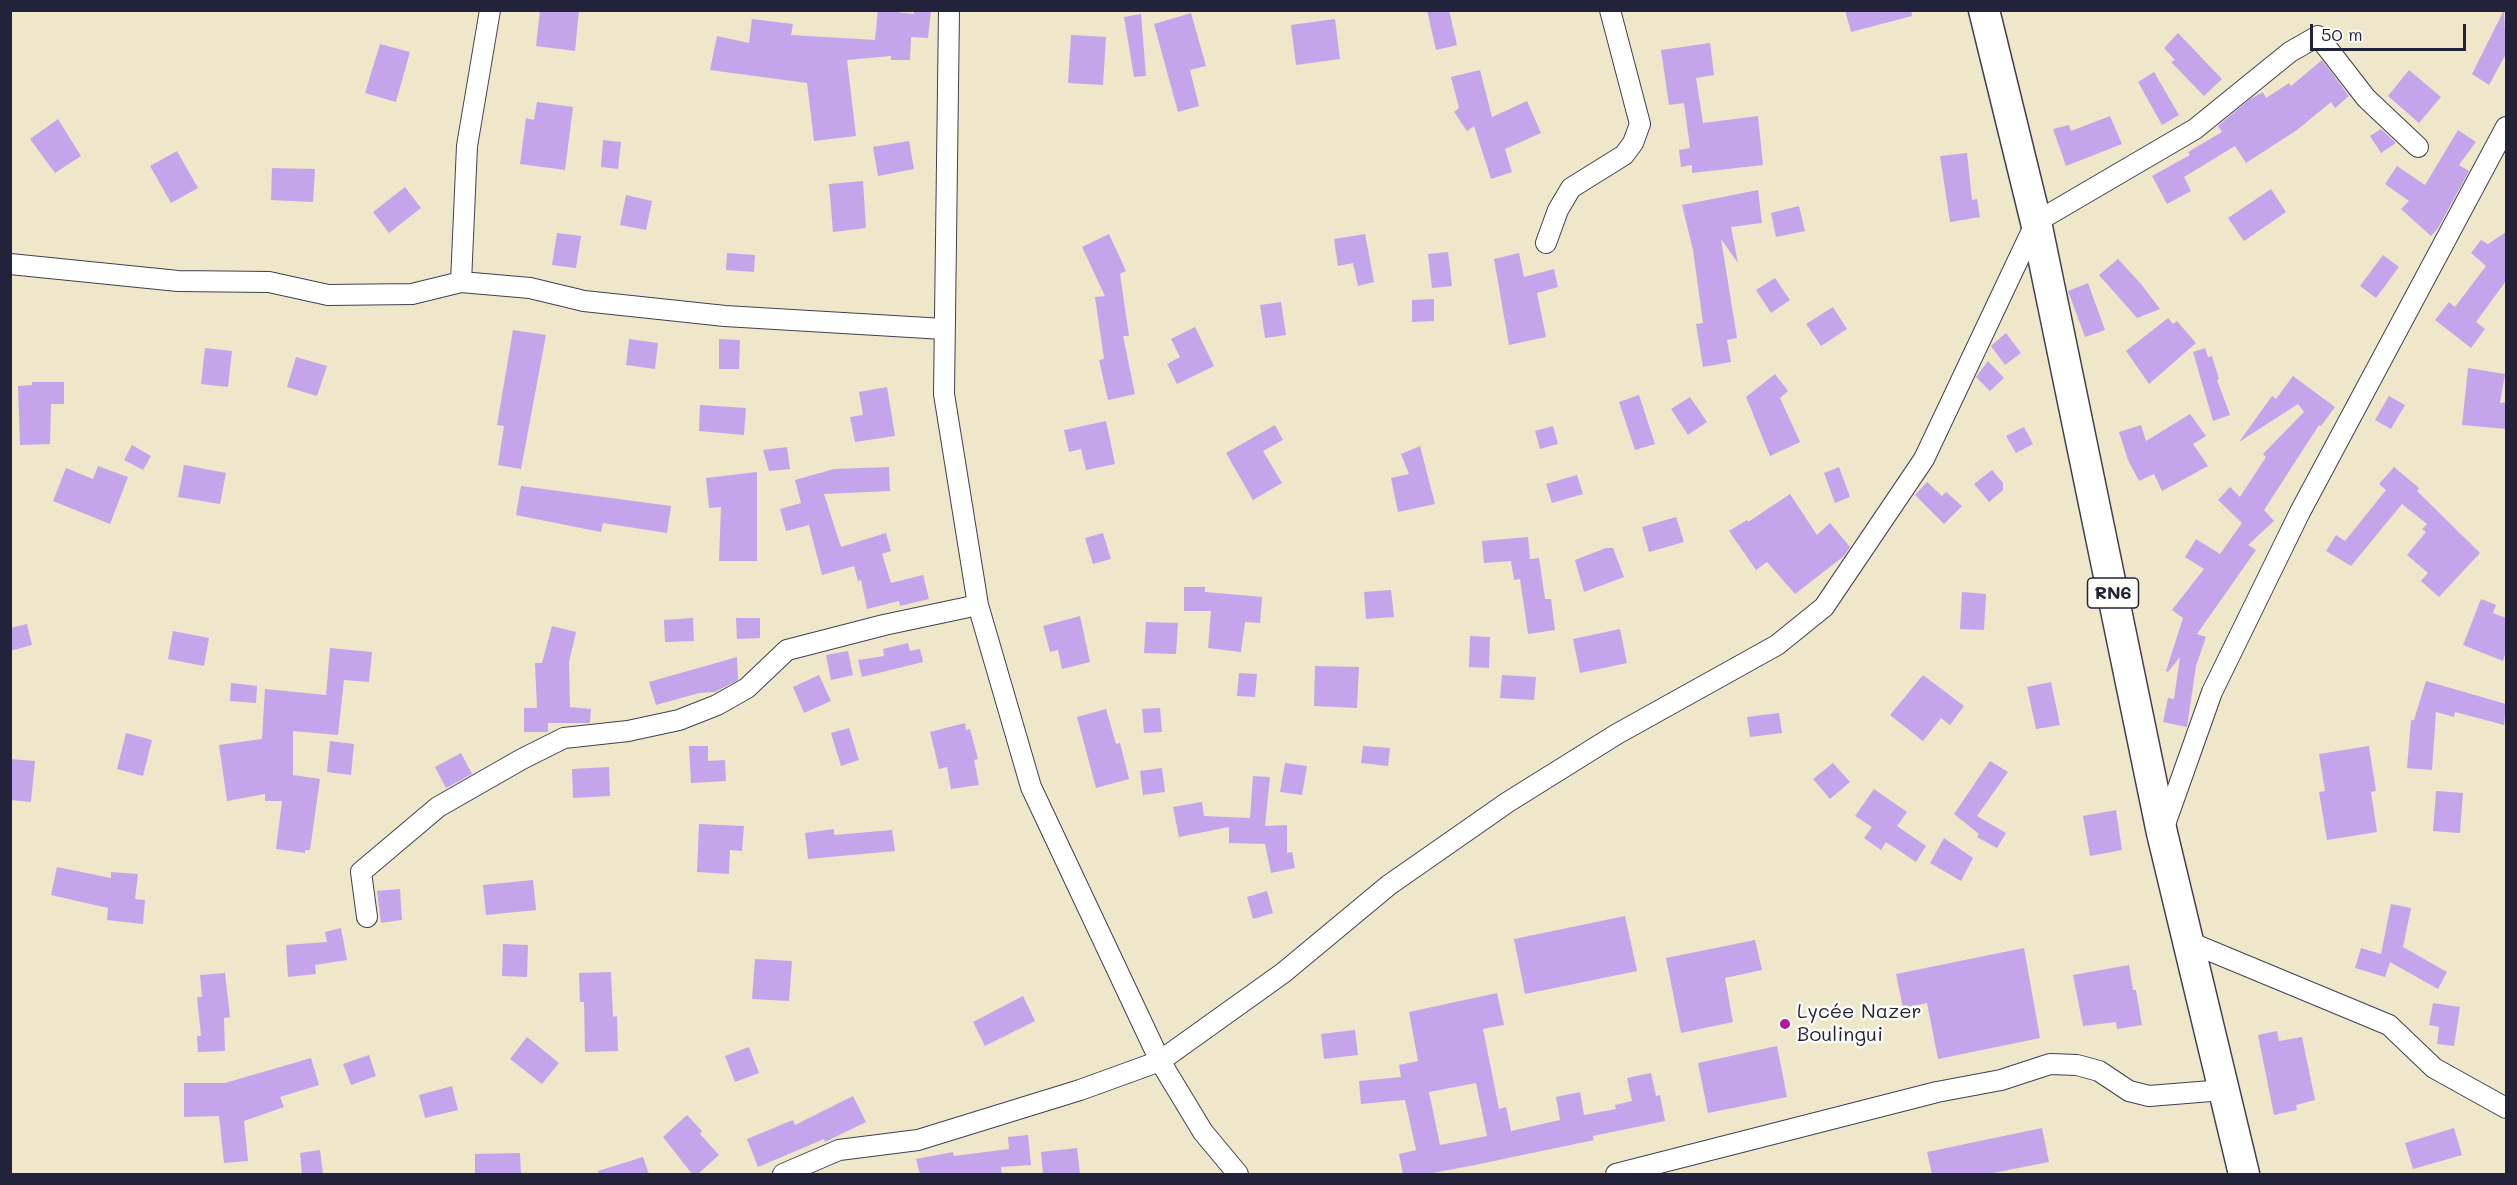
<!DOCTYPE html>
<meta charset="utf-8">
<style>
body{margin:0}
#map{position:relative;width:2517px;height:1185px;overflow:hidden;background:#eee7ca;font-family:Mali,sans-serif}
canvas{display:block}
.frame{position:absolute;inset:0;border:12px solid #22223b;pointer-events:none}
.scale{position:absolute;left:2310px;top:24px;width:156px;height:27px;box-sizing:border-box;border:3px solid #22223b;border-top:0;padding-left:8px;font-size:18px;line-height:21px;white-space:nowrap;color:#22223b;-webkit-text-stroke:4px #fdfcf7;paint-order:stroke}
</style>
<div id="map">
<canvas width="2517" height="1185"></canvas>
<div class="frame"></div>
<div class="scale">50 m</div>
</div>
<script>
const g = document.querySelector('canvas').getContext('2d');
g.lineJoin = 'round';
function paint(path, color) {
  g.fillStyle = color;
  g.fill(path, 'evenodd');
}
function poly(rows) {
  const path = new Path2D();
  for (const r of rows) {
    path.moveTo(r[0], r[1]);
    for (let i = 2; i < r.length; i += 2) path.lineTo(r[i], r[i + 1]);
  }
  return path;
}
function strokePath(path, color, width, dash) {
  g.strokeStyle = color;
  g.lineWidth = width;
  g.lineCap = dash ? 'butt' : 'round';
  g.setLineDash(dash || []);
  g.stroke(path);
}
function label(font, color, halo, rows, align = 'center') {
  g.font = font + ' Mali,sans-serif';
  g.lineWidth = 5;
  g.setLineDash([]);
  g.textBaseline = 'middle';
  g.strokeStyle = halo;
  g.fillStyle = color;
  for (const [text, x, y, turn = 0] of rows) {
    g.save();
    g.translate(x, y);
    g.rotate((+turn || 0) * Math.PI / 180);
    g.textAlign = isNaN(turn) ? turn : align;
    if (halo) g.strokeText(text, 0, 0);
    g.fillText(text, 0, 0);
    g.restore();
  }
}
paint(poly([
 [540,10,579,10,575,51,536,46],
 [878,10,914,14,914,10,931,10,928,38,911,37,910,60,891,60,891,56,847,60,856,136,814,141,807,83,710,70,717,36,749,43,752,19,793,24,791,35,875,40],
 [1427,10,1449,10,1457,45,1436,50],
 [1845,10,1911,10,1912,16,1851,32],
 [2504,10,2506,54,2489,85,2472,74],
 [1191,13,1206,66,1190,70,1199,106,1178,112,1154,24],
 [1141,14,1146,76,1134,77,1124,17],
 [1335,19,1340,59,1296,65,1291,25],
 [2178,33,2222,79,2204,96,2171,62,2175,60,2164,48],
 [1071,35,1106,37,1103,85,1068,83],
 [1710,43,1714,75,1696,78,1703,123,1758,116,1763,165,1692,173,1692,165,1681,167,1679,150,1690,148,1684,103,1669,105,1661,50],
 [380,44,410,52,396,102,365,93],
 [2322,60,2349,96,2335,108,2331,102,2297,130,2246,163,2235,146,2184,177,2191,191,2167,204,2152,176,2190,155,2188,152,2222,132,2218,126,2250,99,2263,92,2266,98,2289,83,2291,86],
 [1480,70,1492,117,1527,101,1541,133,1505,149,1512,172,1491,179,1474,126,1467,131,1454,112,1459,108,1451,77],
 [2409,70,2441,97,2419,123,2388,96],
 [2154,72,2179,115,2162,125,2138,82],
 [537,102,573,107,565,170,520,164,526,118,534,120],
 [2110,116,2122,144,2066,166,2053,129,2069,125,2071,131],
 [58,119,81,156,55,173,30,139],
 [2381,129,2396,143,2381,153,2370,136],
 [2458,130,2476,142,2459,165,2469,171,2438,228,2431,236,2401,209,2409,201,2385,184,2397,166,2425,185],
 [603,140,621,142,618,169,601,167],
 [909,141,914,169,878,176,873,147],
 [177,151,198,188,171,203,150,166],
 [1967,153,1972,200,1977,199,1980,217,1950,222,1940,156],
 [272,168,315,169,313,202,271,200],
 [863,181,866,228,833,232,829,184],
 [405,187,421,208,389,233,373,212],
 [2271,189,2286,212,2244,241,2228,218],
 [1758,190,1762,223,1731,227,1738,263,1721,239,1737,338,1727,340,1731,362,1703,367,1696,324,1703,323,1693,250,1682,205],
 [626,195,652,201,646,230,620,225],
 [1799,206,1805,231,1776,237,1771,213],
 [2506,232,2506,281,2476,322,2485,329,2471,348,2435,320,2449,302,2455,307,2486,266,2471,253,2481,240,2488,244],
 [557,233,581,236,576,268,552,265],
 [1109,234,1126,271,1120,274,1129,336,1123,336,1135,394,1108,400,1099,360,1104,359,1095,297,1105,296,1082,247],
 [1365,234,1374,282,1358,286,1353,263,1338,266,1334,239],
 [1448,252,1452,286,1432,288,1428,254],
 [727,253,755,255,754,272,726,270],
 [1519,253,1524,277,1554,269,1558,287,1537,293,1546,337,1509,345,1494,259],
 [2383,255,2399,267,2376,298,2360,286],
 [2118,259,2141,284,2160,309,2137,318,2099,275],
 [1775,278,1790,300,1771,313,1756,290],
 [2088,283,2105,330,2085,337,2068,291],
 [1434,299,1434,321,1412,322,1412,300],
 [1281,302,1286,335,1265,338,1260,305],
 [1833,307,1847,329,1821,346,1806,324],
 [2168,318,2173,324,2177,321,2196,343,2149,384,2126,351],
 [1195,327,1214,366,1177,384,1167,364,1180,357,1171,339],
 [513,330,546,335,521,469,498,465,504,426,497,425],
 [2006,333,2021,353,2005,365,1991,346],
 [629,339,658,343,655,369,626,365],
 [719,339,740,340,739,369,719,369],
 [205,348,232,351,228,387,201,384],
 [2205,348,2208,357,2212,356,2219,379,2217,380,2230,415,2213,421,2193,352],
 [296,357,327,366,317,396,287,387],
 [1988,361,2004,378,1990,391,1976,377],
 [2468,368,2505,374,2500,403,2506,402,2506,429,2462,425],
 [1775,374,1788,391,1780,398,1800,442,1770,456,1746,397],
 [2293,376,2335,407,2321,426,2319,425,2264,510,2274,521,2248,545,2256,550,2197,634,2206,637,2196,666,2187,727,2163,722,2168,698,2174,699,2180,657,2168,672,2166,671,2183,618,2172,610,2204,569,2185,557,2196,539,2220,554,2242,523,2218,500,2230,487,2240,497,2266,457,2263,454,2304,412,2298,404,2239,442,2272,396,2276,399],
 [32,382,64,382,64,404,51,404,50,444,20,445,18,386,32,385],
 [887,387,895,436,855,442,850,417,863,415,859,392],
 [1639,395,1655,444,1635,450,1619,402],
 [2389,396,2405,405,2391,429,2375,420],
 [1690,397,1707,422,1688,435,1671,409],
 [700,405,746,408,744,435,699,431],
 [2190,414,2206,436,2193,444,2208,466,2162,491,2154,474,2139,481,2128,460,2119,432,2141,425,2146,441],
 [1106,421,1115,464,1086,470,1081,449,1069,452,1064,430],
 [1275,425,1283,440,1263,451,1282,483,1253,500,1226,453],
 [1553,426,1558,444,1540,449,1535,431],
 [2024,427,2033,444,2016,453,2006,436],
 [132,445,151,456,143,470,124,460],
 [1420,446,1435,504,1398,512,1391,478,1409,474,1401,454],
 [787,447,790,469,769,471,763,450],
 [184,465,226,473,220,504,178,497],
 [98,466,128,477,110,524,53,501,66,468,93,479],
 [889,467,890,491,824,494,841,547,886,533,891,551,882,554,891,583,923,575,929,599,900,606,899,601,867,609,861,580,858,581,854,566,822,575,809,525,786,531,780,509,801,503,795,480,834,469],
 [1839,467,1850,497,1835,503,1824,473],
 [2394,467,2419,488,2417,491,2480,553,2439,597,2421,581,2428,573,2407,555,2426,532,2422,529,2427,524,2402,504,2351,566,2326,551,2336,535,2345,541,2386,490,2379,484],
 [1992,470,2003,483,2003,490,1989,502,1974,484],
 [757,472,757,561,719,561,721,507,709,508,706,478],
 [1577,475,1583,494,1552,503,1546,484],
 [1927,482,1942,496,1946,492,1962,506,1944,524,1915,495],
 [521,486,671,506,667,533,603,523,601,532,516,515],
 [1790,494,1817,535,1830,523,1850,547,1844,556,1795,594,1767,562,1756,570,1729,531,1747,520,1748,522],
 [1676,517,1684,542,1649,552,1642,527],
 [1103,533,1111,559,1093,564,1085,538],
 [1528,537,1530,559,1539,558,1545,599,1551,599,1555,630,1528,634,1520,579,1514,580,1511,561,1484,563,1482,541],
 [1606,548,1613,548,1624,577,1584,592,1575,560],
 [1184,587,1205,587,1205,592,1262,597,1260,623,1245,622,1241,652,1208,648,1211,611,1184,611],
 [1391,590,1394,617,1366,619,1364,592],
 [1962,592,1986,594,1984,630,1960,629],
 [2481,599,2496,605,2493,613,2506,618,2506,651,2503,661,2463,645],
 [1080,616,1090,662,1062,669,1058,650,1050,652,1043,626],
 [693,618,694,641,665,642,664,620],
 [736,618,760,618,760,638,737,639],
 [1146,622,1178,623,1176,654,1144,653],
 [27,624,32,645,10,651,10,628],
 [552,626,576,632,569,662,570,707,591,709,590,723,548,723,548,732,524,732,524,708,537,708,535,663,542,663],
 [1620,629,1627,663,1580,673,1573,639],
 [173,631,209,638,204,666,168,659],
 [1470,636,1490,637,1489,668,1469,667],
 [908,643,910,651,920,649,923,662,862,677,858,660,884,656,883,649],
 [330,648,372,652,369,682,344,680,338,735,293,731,293,775,320,779,310,850,305,850,305,853,276,849,282,801,265,801,265,794,227,801,219,745,262,739,265,689,326,695],
 [848,651,853,675,831,680,826,655],
 [737,657,738,680,715,692,699,693,656,705,649,682],
 [1315,666,1359,667,1357,708,1314,706],
 [1239,673,1257,674,1255,697,1237,696],
 [819,675,831,701,804,713,793,687],
 [1502,675,1536,677,1534,700,1500,698],
 [1923,675,1964,706,1950,725,1941,718,1923,741,1890,715],
 [2426,681,2506,704,2504,725,2455,712,2454,717,2436,712,2432,770,2407,768,2411,720,2414,720],
 [2051,682,2060,725,2036,729,2027,687],
 [231,683,257,686,256,703,230,701],
 [1160,708,1162,732,1144,733,1142,709],
 [1106,709,1116,744,1120,743,1129,779,1096,788,1077,717],
 [1779,713,1782,733,1750,737,1747,717],
 [965,723,966,730,970,729,978,759,974,760,979,785,951,789,947,767,939,769,930,732],
 [849,728,859,760,841,766,831,733],
 [126,733,152,740,143,776,117,769],
 [330,741,354,744,351,775,327,772],
 [689,746,708,746,708,761,725,760,726,781,691,783],
 [1363,746,1390,748,1388,766,1361,763],
 [2369,746,2376,791,2371,792,2377,832,2327,840,2319,792,2325,791,2319,754],
 [461,753,472,774,446,788,435,767],
 [10,759,35,761,31,802,10,800],
 [1990,761,2008,772,1977,816,2006,833,1997,848,1977,837,1979,834,1954,814],
 [1285,763,1307,766,1302,795,1280,792],
 [1833,763,1850,782,1830,799,1813,779],
 [609,767,610,796,573,798,572,769],
 [1162,768,1165,792,1143,795,1140,771],
 [1253,776,1270,777,1265,826,1287,825,1287,853,1292,852,1295,868,1271,873,1265,844,1229,843,1229,827,1179,837,1173,807,1202,802,1204,816,1250,818],
 [1874,789,1907,812,1897,826,1926,846,1916,862,1886,842,1881,850,1864,838,1872,827,1855,816],
 [2436,791,2463,793,2460,833,2433,831],
 [2116,810,2122,850,2090,856,2083,816],
 [699,824,744,826,742,851,730,850,729,874,697,872],
 [834,829,834,835,892,830,895,851,808,859,805,833],
 [1944,838,1973,858,1961,881,1930,863],
 [57,867,111,878,111,872,138,874,135,899,145,900,143,924,107,920,108,908,51,895],
 [533,880,536,910,486,915,483,885],
 [400,889,402,920,381,923,377,891],
 [1267,891,1273,913,1253,919,1247,897],
 [2391,904,2411,908,2403,947,2447,972,2438,989,2390,962,2385,977,2355,968,2361,948,2381,954],
 [1625,916,1637,971,1525,994,1514,939],
 [341,928,347,960,315,965,316,974,288,977,286,945,327,942,325,932],
 [1755,940,1762,970,1725,978,1733,1022,1681,1033,1666,958],
 [503,944,528,945,527,977,502,976],
 [2024,948,2040,1038,1938,1059,1927,1003,1903,1008,1896,974],
 [755,959,792,961,789,1001,752,999],
 [2129,965,2133,990,2136,990,2142,1025,2117,1029,2116,1022,2083,1026,2073,975],
 [611,972,613,1017,617,1016,618,1051,585,1052,584,1002,580,1002,579,973],
 [225,973,230,1017,224,1018,225,1051,198,1052,197,1036,201,1036,197,997,202,997,200,975],
 [1497,993,1504,1025,1483,1029,1499,1109,1506,1107,1511,1131,1560,1120,1556,1097,1580,1092,1584,1115,1616,1109,1615,1105,1632,1101,1627,1078,1651,1073,1656,1096,1660,1095,1665,1121,1593,1136,1594,1140,1475,1165,1427,1174,1403,1174,1399,1154,1416,1150,1405,1100,1361,1104,1359,1081,1401,1077,1399,1065,1418,1061,1409,1012],
 [1476,1083,1487,1136,1440,1145,1429,1092],
 [1023,996,1035,1021,985,1046,973,1022],
 [2433,1003,2460,1007,2454,1046,2437,1044,2439,1027,2429,1025],
 [1355,1030,1358,1055,1324,1059,1321,1034],
 [2277,1031,2279,1041,2302,1037,2315,1100,2296,1105,2297,1110,2274,1115,2258,1035],
 [527,1037,559,1063,542,1084,510,1059],
 [1777,1046,1787,1097,1708,1113,1698,1063],
 [749,1047,759,1073,735,1082,725,1056],
 [369,1055,376,1076,351,1085,343,1064],
 [311,1058,319,1085,280,1097,284,1107,244,1121,248,1161,224,1163,219,1116,184,1117,184,1083,225,1083],
 [452,1086,458,1110,425,1118,419,1095],
 [853,1096,866,1122,825,1142,824,1139,758,1167,747,1139,793,1120,795,1125],
 [687,1115,702,1131,700,1134,719,1155,698,1174,692,1174,663,1137],
 [2042,1128,2049,1162,1988,1174,1932,1174,1927,1152],
 [2454,1128,2462,1155,2413,1169,2405,1143],
 [1028,1135,1031,1165,1001,1167,1002,1174,920,1174,916,1159,953,1152,954,1156,1009,1149,1008,1137],
 [1077,1148,1080,1174,1043,1174,1041,1152],
 [320,1150,323,1174,302,1174,300,1153],
 [520,1153,521,1174,475,1174,475,1154],
 [643,1157,649,1174,599,1174,598,1171]
]), '#c4a5eb');
const minor = poly([
 [490,10,467,146,461,282,530,288,584,301,725,316,944,329],
 [949,10,944,394,978,605,1031,787,1160,1061,1203,1132,1238,1174],
 [1546,243,1558,210,1571,188,1624,155,1633,143,1640,124,1610,10],
 [10,264,178,281,269,282,328,295,412,294,461,282],
 [2163,830,2212,692,2300,512,2506,127],
 [367,917,361,872,438,807,522,759,564,738,628,731,679,720,717,705,747,688,787,650,884,625,978,605],
 [2189,942,2389,1025,2434,1068,2506,1108],
 [783,1174,839,1150,918,1140,1080,1090,1160,1061,1283,973,1389,885,1508,802,1617,734,1777,645,1824,607,1924,459,2036,222,2195,129,2290,52,2318,36,2366,98,2418,147],
 [1616,1174,1937,1092,2001,1080,2050,1064,2077,1065,2099,1071,2129,1091,2149,1096,2224,1090]
]);
const highway = poly([
 [1984,10,2036,222,2162,833,2244,1174]
]);
strokePath(minor, '#414050', 22);
strokePath(highway, '#414050', 33);
strokePath(minor, '#fff', 20);
strokePath(highway, '#fff', 30);
for (const [x, y, r, color] of [
 [1785,1024,6,"#b5179e"]
]) {
  const dot = new Path2D();
  dot.arc(x, y, r, 0, 2 * Math.PI);
  g.fillStyle = color;
  g.fill(dot);
  strokePath(dot, '#fdfcf7', 2);
}
for (const [x, y, w] of [
 [2113,593,51]
]) {
  const box = new Path2D();
  box.roundRect(x - w / 2, y - 15, w, 30, 4.5);
  g.fillStyle = '#fdfcf7';
  g.fill(box);
  strokePath(box, '#22223b', 1.5);
}
label('bold 18px', '#22223b', null, [
 ["RN6",2113,593]
]);
label('20px', '#22223b', '#fdfcf7', [
 ["Lycée Nazer",1797,1012],
 ["Boulingui",1797,1035]
], 'left');
</script>
